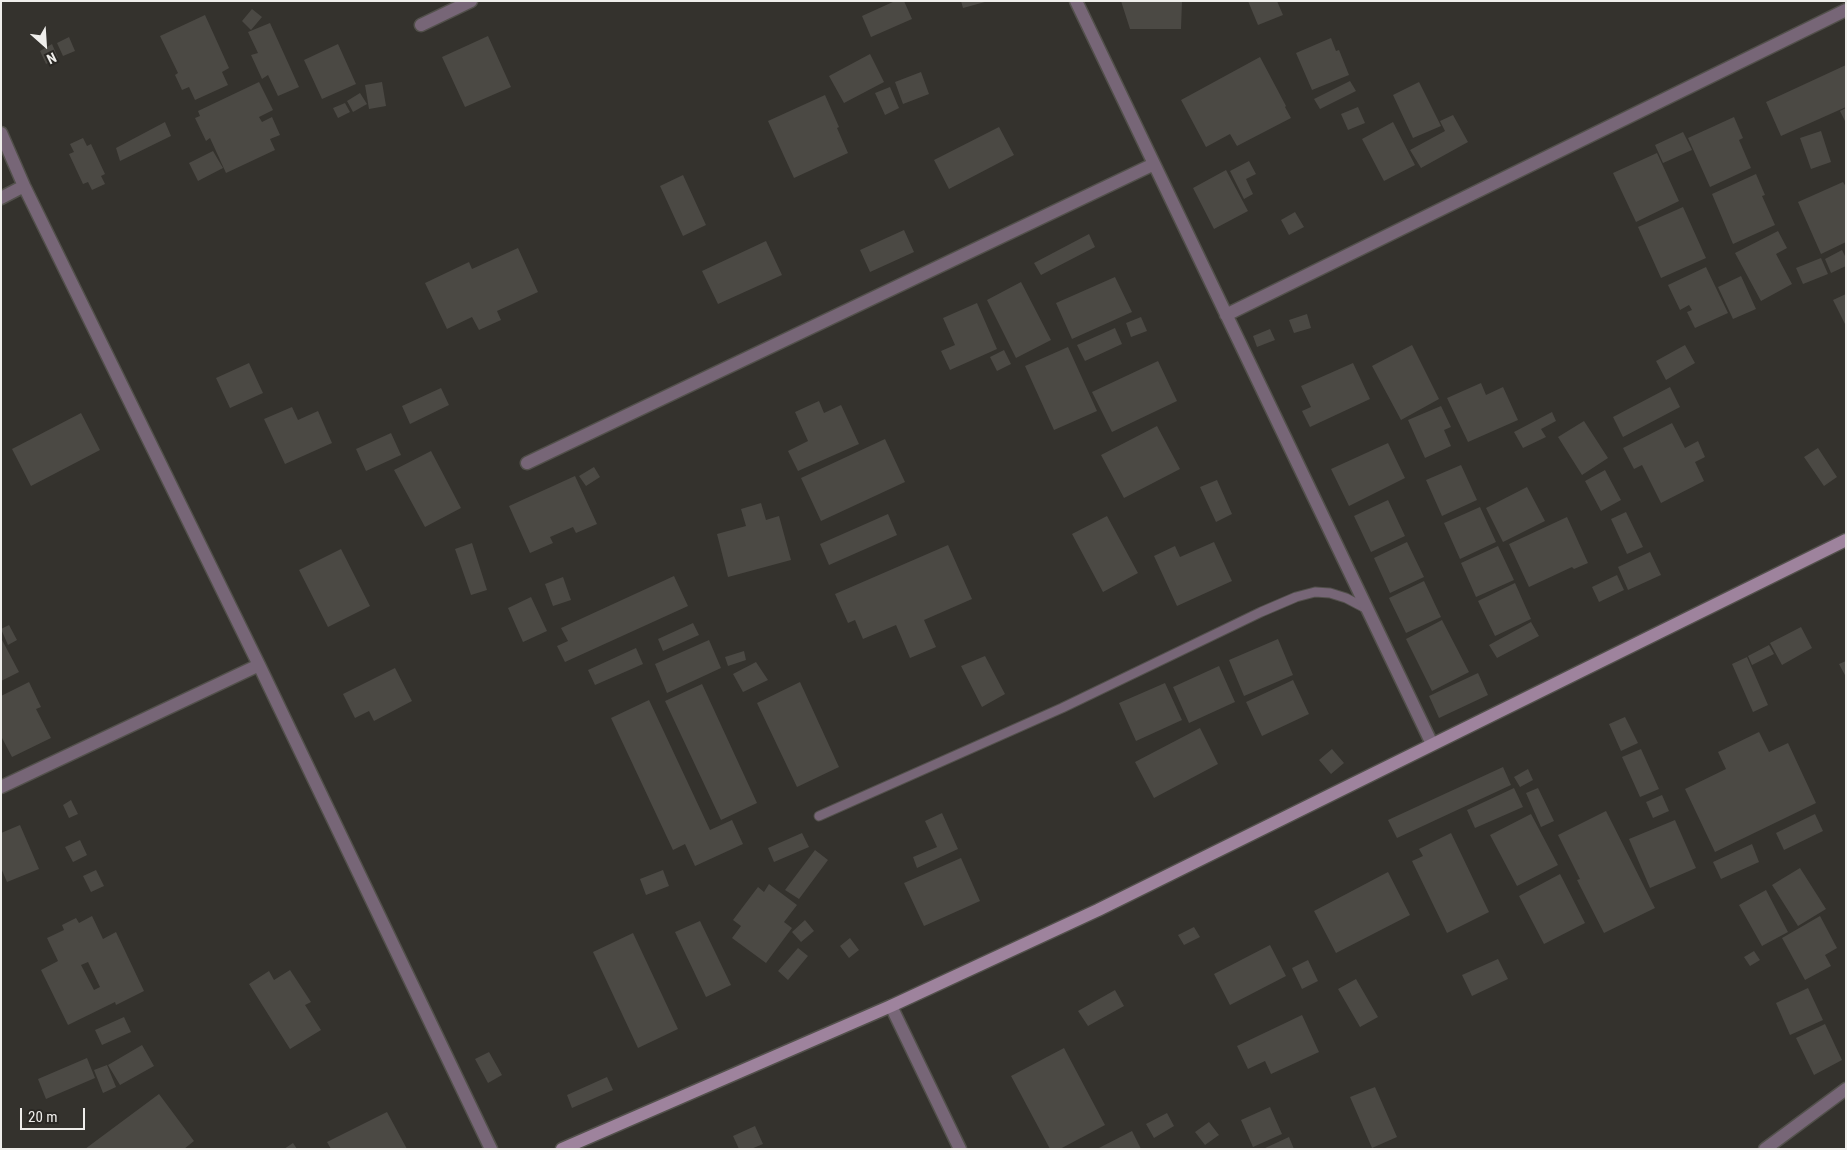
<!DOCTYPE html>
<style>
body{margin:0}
#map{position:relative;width:1847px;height:1150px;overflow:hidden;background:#34322d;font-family:"Roboto Condensed",sans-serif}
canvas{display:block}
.frame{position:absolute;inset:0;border:2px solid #efeeeb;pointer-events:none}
.north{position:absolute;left:20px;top:20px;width:50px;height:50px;-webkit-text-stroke:4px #2a2824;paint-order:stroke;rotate:154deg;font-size:14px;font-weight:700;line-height:20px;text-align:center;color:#efeeeb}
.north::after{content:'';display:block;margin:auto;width:18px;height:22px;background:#efeeeb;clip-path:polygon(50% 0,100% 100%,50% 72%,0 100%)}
.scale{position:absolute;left:20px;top:1108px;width:65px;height:22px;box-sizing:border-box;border:2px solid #efeeeb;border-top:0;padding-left:6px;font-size:15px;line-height:18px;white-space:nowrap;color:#efeeeb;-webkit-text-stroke:4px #2a2824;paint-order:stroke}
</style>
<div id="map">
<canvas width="1847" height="1150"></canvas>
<div class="frame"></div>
<div class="north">N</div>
<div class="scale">20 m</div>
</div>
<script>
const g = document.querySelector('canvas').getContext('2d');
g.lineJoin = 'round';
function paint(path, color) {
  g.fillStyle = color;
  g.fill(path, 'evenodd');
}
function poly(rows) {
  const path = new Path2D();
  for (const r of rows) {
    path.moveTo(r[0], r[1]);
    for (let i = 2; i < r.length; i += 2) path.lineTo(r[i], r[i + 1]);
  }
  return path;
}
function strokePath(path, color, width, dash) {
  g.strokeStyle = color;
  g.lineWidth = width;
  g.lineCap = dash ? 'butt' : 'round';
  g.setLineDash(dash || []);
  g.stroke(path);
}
paint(poly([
 [895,1,904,1,912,19,871,37,862,16],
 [961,1,985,1,985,2,963,8],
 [1121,1,1182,1,1181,29,1130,29],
 [1248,1,1277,1,1283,15,1258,25],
 [252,9,262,17,251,30,242,21],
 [205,15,229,68,222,72,228,85,195,100,189,87,182,90,175,75,178,73,160,36],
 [270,23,299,87,278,96,268,75,262,79,251,55,258,53,248,32],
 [488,36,511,87,465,107,442,57],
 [69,37,75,51,63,56,57,43],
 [1331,38,1336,51,1339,50,1349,75,1312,90,1296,53],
 [52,44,58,58,46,64,40,51],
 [338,44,356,84,322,99,304,60],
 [870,54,884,82,844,103,829,76],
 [1260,57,1286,106,1285,107,1291,118,1237,146,1230,134,1206,147,1181,100],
 [1846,65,1846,107,1781,136,1766,102],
 [921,72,929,94,903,104,895,82],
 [1350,81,1356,91,1320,109,1314,99],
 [259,82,273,110,259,117,262,122,272,117,280,135,270,139,275,150,226,173,210,138,206,141,195,118,200,116,198,111],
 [382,82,386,106,369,109,365,85],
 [1419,82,1441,126,1413,138,1393,95],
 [890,87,899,108,885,115,875,93],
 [360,93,367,104,353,112,347,101],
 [825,95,839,127,837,128,848,153,794,178,768,121],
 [345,103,350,112,338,118,333,108],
 [1358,107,1365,123,1348,130,1341,114],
 [1846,108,1846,123,1840,111],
 [1453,115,1468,142,1421,168,1410,150,1445,131,1440,121],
 [1734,117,1743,138,1739,140,1751,168,1710,187,1688,138],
 [165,122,171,136,120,161,116,148],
 [1393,122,1415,165,1384,181,1362,139],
 [999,127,1014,155,949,189,934,160],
 [1821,131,1831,162,1811,169,1800,138],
 [1683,132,1692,150,1663,163,1655,145],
 [83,138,87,146,91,144,105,174,101,176,105,184,92,190,88,182,83,184,69,154,74,152,70,144],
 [213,151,223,168,198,181,189,163],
 [1657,153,1679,201,1636,222,1613,173],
 [1249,161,1256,174,1246,179,1253,194,1244,199,1230,171],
 [1226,170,1248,211,1214,229,1193,188],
 [1756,174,1765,195,1762,196,1775,225,1733,244,1712,194],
 [683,175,706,225,683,236,660,186],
 [1843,182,1846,187,1846,242,1821,254,1798,202],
 [1683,207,1706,258,1661,278,1638,227],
 [1295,212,1304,227,1289,235,1281,220],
 [904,230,914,252,870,272,860,250],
 [1778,231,1787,248,1776,254,1792,284,1761,301,1735,253],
 [1089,234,1095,247,1041,275,1034,263],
 [766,241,782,275,718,304,702,271],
 [518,248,538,292,497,311,501,320,479,330,472,317,447,329,425,283,469,262,472,269],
 [1842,250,1846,258,1846,266,1831,273,1825,259],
 [1821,258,1828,274,1803,284,1796,268],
 [1706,267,1728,313,1695,328,1687,312,1692,310,1689,305,1680,310,1668,285],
 [1741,276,1756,309,1733,319,1718,287],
 [1115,277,1132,312,1072,339,1056,303],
 [1021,282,1051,340,1016,358,987,300],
 [1846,294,1846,326,1833,300],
 [977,303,997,349,950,370,941,351,955,345,943,318],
 [1307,314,1311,328,1294,333,1289,320],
 [1141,317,1147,331,1131,337,1126,323],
 [1115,328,1122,344,1085,361,1077,345],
 [1270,329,1275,340,1257,347,1253,336],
 [1412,345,1439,399,1401,420,1372,366],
 [1685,345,1695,363,1666,380,1656,361],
 [1068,347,1097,411,1054,430,1025,366],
 [1004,350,1011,364,997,371,990,357],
 [1158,361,1177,401,1112,432,1092,392],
 [249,363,263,393,230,408,216,378],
 [1353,363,1370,399,1310,427,1302,411,1311,407,1301,386],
 [1481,383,1486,395,1503,387,1518,420,1468,442,1447,398],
 [1670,387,1680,407,1623,437,1613,417],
 [441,388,449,405,410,424,402,406],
 [819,401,824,413,841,405,859,444,798,471,788,451,808,441,795,412],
 [1441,406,1451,427,1444,430,1451,446,1425,458,1408,420],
 [292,407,298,420,318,411,332,443,285,464,264,419],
 [1552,412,1556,421,1541,429,1546,437,1523,448,1514,432],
 [81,413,100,450,31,486,12,449],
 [1584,421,1608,458,1582,475,1558,437],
 [1672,423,1685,448,1698,441,1705,457,1695,462,1704,481,1661,503,1642,465,1634,469,1623,448],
 [1157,426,1180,469,1124,498,1101,455],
 [391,433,401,455,366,471,356,449],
 [885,439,905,482,821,521,801,478],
 [1388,443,1405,478,1349,506,1331,469],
 [1818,448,1837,477,1824,486,1804,457],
 [431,451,461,508,425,527,394,470],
 [1461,465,1477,500,1442,516,1426,480],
 [594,467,600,477,586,486,579,476],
 [1605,470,1621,500,1601,511,1585,481],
 [575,476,597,524,576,533,573,527,550,537,553,543,530,553,509,506],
 [1217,480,1232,514,1216,522,1200,487],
 [1527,487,1545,521,1503,542,1486,508],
 [1388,500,1405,536,1371,552,1354,516],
 [761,503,766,520,779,516,791,560,728,577,717,534,746,526,741,509],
 [1480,507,1496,542,1460,559,1444,523],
 [1626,512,1643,547,1627,554,1611,519],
 [888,514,897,535,829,565,820,544],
 [1107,516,1138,573,1103,592,1072,534],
 [1567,517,1588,563,1574,569,1572,567,1529,587,1509,544],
 [1214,542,1232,581,1177,606,1154,556,1175,546,1180,557],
 [1407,542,1424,577,1390,593,1374,558],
 [472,543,487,590,471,595,455,549],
 [948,545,972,599,924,620,936,647,910,658,896,625,863,639,855,620,848,623,835,594],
 [1498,546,1514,580,1476,597,1461,563],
 [341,549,370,606,328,627,299,570],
 [1650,552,1661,575,1628,590,1618,567],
 [1617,575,1624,590,1599,602,1592,587],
 [674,576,688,606,565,662,557,646,568,641,561,628],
 [563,577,571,600,553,606,545,584],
 [1424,581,1441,617,1406,633,1389,598],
 [1515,583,1531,619,1495,636,1478,601],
 [531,597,547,631,523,642,508,608],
 [1442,620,1469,672,1432,691,1406,639],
 [1531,622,1539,636,1497,658,1489,645],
 [693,623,699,635,663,651,658,639],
 [9,625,17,640,8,645,1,629],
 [1801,627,1812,648,1782,665,1770,643],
 [1,638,19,672,1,681],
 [1278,639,1293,675,1244,696,1229,660],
 [709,640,721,668,667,693,655,664],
 [1769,645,1774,654,1752,665,1748,656],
 [636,648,643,664,595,685,588,670],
 [744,651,746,660,728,666,725,657],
 [985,656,1005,694,982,707,961,666],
 [1747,657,1768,705,1753,712,1732,664],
 [1846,661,1846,677,1839,664],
 [756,662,768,680,743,692,733,674],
 [1219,666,1235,702,1189,723,1173,687],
 [395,668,412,701,374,721,369,711,355,718,343,694],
 [1478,673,1488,695,1439,718,1429,696],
 [1293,680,1309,714,1262,736,1246,702],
 [29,682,41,707,36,709,51,738,12,757,1,736,1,696],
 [800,682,839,767,797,787,757,703],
 [1165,683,1182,720,1136,741,1119,703],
 [702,684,757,803,721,820,665,701],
 [649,700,710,830,732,820,743,844,695,866,685,844,673,850,611,718],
 [1625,717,1638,743,1621,751,1609,724],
 [1200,728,1218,764,1154,798,1135,762],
 [1759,732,1769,752,1788,743,1816,803,1715,852,1685,789,1726,769,1718,752],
 [1332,749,1344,763,1331,774,1319,760],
 [1641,749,1659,789,1640,797,1622,757],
 [1503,767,1511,785,1397,838,1388,820],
 [1528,769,1533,780,1520,787,1514,777],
 [1514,788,1523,807,1475,828,1467,810],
 [1538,788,1554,821,1541,827,1526,793],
 [1662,795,1669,811,1653,818,1646,802],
 [71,800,78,814,69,818,63,805],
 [1606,811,1655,908,1604,933,1577,880,1580,879,1558,835],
 [942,813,958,849,917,868,913,857,937,847,925,821],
 [1531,814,1558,865,1517,886,1490,835],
 [1815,814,1823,831,1784,850,1776,833],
 [1675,820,1696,868,1650,888,1629,839],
 [20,825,39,869,7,882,1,868,1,833],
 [802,833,809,847,774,862,768,848],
 [1451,833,1489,912,1447,933,1412,861,1423,856,1419,849],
 [80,840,87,855,73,862,65,847],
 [1752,844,1759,862,1721,879,1713,862],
 [815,850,828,860,799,899,785,890],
 [961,858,980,901,924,926,904,883],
 [1800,868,1826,909,1798,926,1772,885],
 [96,870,104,886,91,892,83,876],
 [663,870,669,886,646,895,640,879],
 [1388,872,1410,915,1336,953,1314,911],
 [1560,874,1585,923,1544,944,1519,896],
 [769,884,797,905,784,922,792,928,766,963,732,938,741,926,733,920,758,887,764,892],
 [1766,890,1788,932,1762,946,1739,905],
 [92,916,103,939,116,932,144,991,116,1005,115,1002,68,1025,41,970,58,961,47,938,64,930,62,925,76,918,79,923],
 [88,962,100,987,94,990,81,965],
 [1820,916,1837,948,1825,955,1831,966,1805,980,1782,938],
 [805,920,814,931,801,942,792,932],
 [700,921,731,985,706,997,675,932],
 [1194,927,1200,937,1184,945,1178,935],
 [633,933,678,1029,638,1048,593,952],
 [850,938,859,950,849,958,840,946],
 [1270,945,1286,976,1230,1005,1214,974],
 [798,948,808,956,788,980,778,971],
 [1754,951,1760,960,1750,966,1744,957],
 [1498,959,1508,979,1472,996,1462,975],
 [1308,960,1318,981,1302,989,1292,968],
 [290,970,311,1002,305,1005,321,1030,290,1049,249,984,269,971,274,980],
 [1356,979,1378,1017,1360,1027,1338,989],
 [1808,988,1823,1020,1790,1035,1776,1003],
 [1115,990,1124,1006,1088,1026,1078,1011],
 [1302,1015,1319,1052,1271,1074,1265,1061,1248,1069,1237,1046],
 [124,1017,131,1032,102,1045,95,1030],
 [1825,1024,1842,1060,1814,1075,1796,1038],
 [142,1045,154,1066,120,1085,108,1065],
 [1064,1048,1105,1125,1060,1149,1050,1149,1011,1076],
 [489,1052,502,1075,488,1083,475,1059],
 [87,1058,95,1078,46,1099,38,1079],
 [107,1065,116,1087,103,1093,94,1070],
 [607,1077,613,1090,572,1108,567,1095],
 [1375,1087,1397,1137,1372,1148,1350,1097],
 [159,1094,194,1141,184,1149,85,1149],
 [1270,1107,1282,1134,1253,1147,1241,1120],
 [387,1112,407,1149,331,1149,327,1142],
 [1167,1113,1174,1126,1154,1138,1146,1124],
 [1209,1122,1219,1135,1205,1145,1195,1132],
 [755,1126,763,1144,751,1149,739,1149,733,1136],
 [1132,1131,1141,1149,1097,1149],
 [1289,1137,1294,1149,1263,1149],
 [293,1143,297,1149,284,1149]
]), '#4b4944');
const lane = poly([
 [819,816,1062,708,1261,612,1296,597,1315,592,1330,593,1346,598,1367,609]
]);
const street = poly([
 [1076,1,1432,744],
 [421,25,471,1],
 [1,133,24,186,259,665,491,1149],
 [1,198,24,186],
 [1226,315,1846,10],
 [527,463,1154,164],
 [1,787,259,665],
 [891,1006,960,1149],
 [1765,1149,1846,1089]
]);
const secondary = poly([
 [562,1149,891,1006,1098,910,1846,540]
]);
strokePath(lane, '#52504b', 11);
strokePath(street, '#52504b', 15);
strokePath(secondary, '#52504b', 15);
strokePath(lane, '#767', 9);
strokePath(street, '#767', 12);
strokePath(secondary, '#9e839d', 12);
</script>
